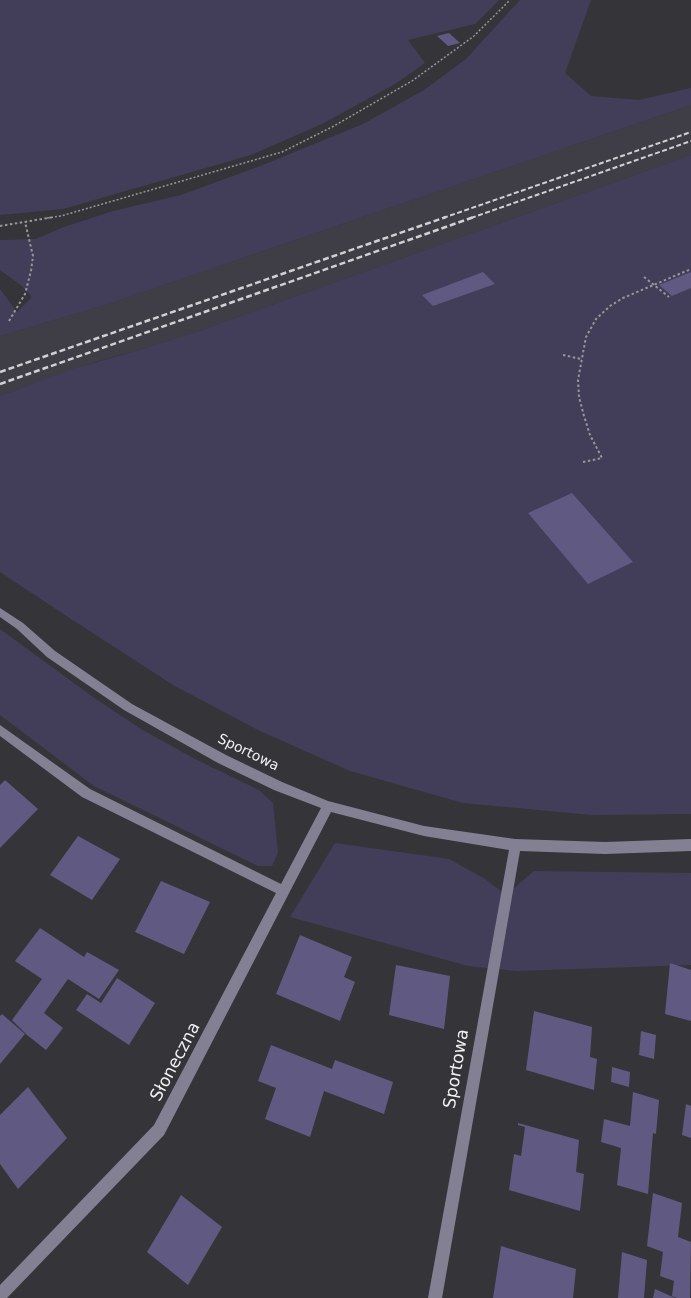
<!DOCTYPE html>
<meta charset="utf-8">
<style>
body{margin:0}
canvas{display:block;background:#353438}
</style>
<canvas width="691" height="1298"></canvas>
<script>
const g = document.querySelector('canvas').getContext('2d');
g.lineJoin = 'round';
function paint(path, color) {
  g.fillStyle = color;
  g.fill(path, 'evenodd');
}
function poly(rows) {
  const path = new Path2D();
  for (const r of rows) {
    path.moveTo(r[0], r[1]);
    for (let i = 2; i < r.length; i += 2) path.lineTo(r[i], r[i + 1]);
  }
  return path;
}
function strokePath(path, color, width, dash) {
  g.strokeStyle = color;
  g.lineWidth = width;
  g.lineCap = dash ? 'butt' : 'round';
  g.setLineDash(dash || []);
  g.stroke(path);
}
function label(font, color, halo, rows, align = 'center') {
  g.font = font + ' "DejaVu Sans",sans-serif';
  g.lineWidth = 4;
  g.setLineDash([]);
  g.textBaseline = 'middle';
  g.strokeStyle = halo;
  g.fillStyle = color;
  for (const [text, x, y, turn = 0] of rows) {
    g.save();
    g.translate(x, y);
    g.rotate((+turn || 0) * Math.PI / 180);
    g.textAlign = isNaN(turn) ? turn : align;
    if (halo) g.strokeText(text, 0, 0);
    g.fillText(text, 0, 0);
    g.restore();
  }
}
paint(poly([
 [691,105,691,155,196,332,139,350,98,361,0,396,0,336,105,305]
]), '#3f3e47');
paint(poly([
 [0,0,499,0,475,24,408,40,425,63,395,84,322,124,251,155,63,209,0,215],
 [520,0,591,0,565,73,591,96,639,100,691,88,691,105,105,305,0,336,0,289,17,312,32,297,22,286,0,270,0,240,36,239,64,227,113,211,181,195,263,165,363,124,424,90,466,59],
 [691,155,691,814,592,815,463,803,350,771,258,730,173,685,65,615,0,572,0,396,76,368,139,350,196,332],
 [0,629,93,697,141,729,195,759,259,790,273,803,278,853,272,866,258,866,94,786,0,715],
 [335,843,449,859,485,879,506,895,534,871,691,873,691,965,517,971,468,966,290,917]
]), '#423d59');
paint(poly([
 [449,33,460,43,448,46,437,36],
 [483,272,495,284,433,306,422,295],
 [691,272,691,288,672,296,659,285],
 [572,493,633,562,588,584,528,513],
 [5,780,38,809,0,848,0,785],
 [78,836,120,859,92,900,50,875],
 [161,881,210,902,184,954,135,932],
 [40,928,84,957,87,952,119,970,99,999,68,979,44,1013,63,1028,46,1050,27,1035,12,1020,42,979,15,961],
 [300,935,352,957,344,977,355,982,340,1021,276,994],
 [670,963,691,970,691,1021,665,1014],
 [396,965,450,976,444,1029,389,1015],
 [117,978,155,1003,129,1045,76,1010,87,994,101,1003],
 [534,1011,592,1027,590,1057,597,1059,594,1090,526,1070],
 [2,1014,25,1034,0,1064,0,1016],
 [641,1031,656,1035,654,1059,639,1055],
 [271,1045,332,1069,335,1060,393,1082,384,1114,324,1091,310,1137,265,1119,276,1088,258,1081],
 [612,1067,630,1072,629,1087,611,1082],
 [28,1087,67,1138,18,1189,0,1164,0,1115],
 [633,1092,659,1100,656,1134,653,1133,648,1194,617,1185,621,1148,601,1142,604,1119,630,1126],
 [686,1104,691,1106,691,1138,682,1135],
 [518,1123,579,1140,576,1172,584,1174,580,1211,509,1190,514,1154,521,1156,525,1127,518,1125],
 [653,1193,682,1203,678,1237,691,1242,690,1298,677,1298,672,1296,674,1281,660,1276,663,1252,647,1246],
 [181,1195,222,1227,188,1285,147,1252],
 [501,1246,576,1269,573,1298,493,1298],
 [622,1252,647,1260,644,1298,618,1298],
 [655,1289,675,1298,653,1298]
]), '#605981');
strokePath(poly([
 [47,218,61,216,282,152,332,127,412,81,474,36,510,0]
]), '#979799', 1.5, [2, 2]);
strokePath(poly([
 [0,226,54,217],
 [644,277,669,297],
 [9,321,25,294,31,271,33,256,25,222],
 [563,355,581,359],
 [583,462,602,458,590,435,584,416,579,397,578,380,586,337,596,319,610,306,623,298,691,269]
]), '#979799', 2, [2.5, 2.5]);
paint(poly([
 [0,608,23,623,55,651,132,704,226,755,282,782,328,801,424,826,515,839,605,842,691,839,691,851,605,854,520,851,442,1298,428,1298,509,850,424,836,331,812,164,1135,7,1298,0,1298,0,1285,154,1125,276,893,82,797,0,736,0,725,90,789,281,884,321,808,274,790,218,763,124,710,47,657,17,629,0,617,0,608]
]), '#838094');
strokePath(poly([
 [443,218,691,132],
 [471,218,691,141]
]), '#d1d1d3', 2, [5, 2.5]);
strokePath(poly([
 [0,372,446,217],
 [0,384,474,217]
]), '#d1d1d3', 2.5, [6, 3]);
label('14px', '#f1f1f3', '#353438', [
 ["Sportowa",248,753,26]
]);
label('17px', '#f1f1f3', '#353438', [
 ["Słoneczna",176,1062,-62],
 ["Sportowa",457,1069,-80]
]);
</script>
